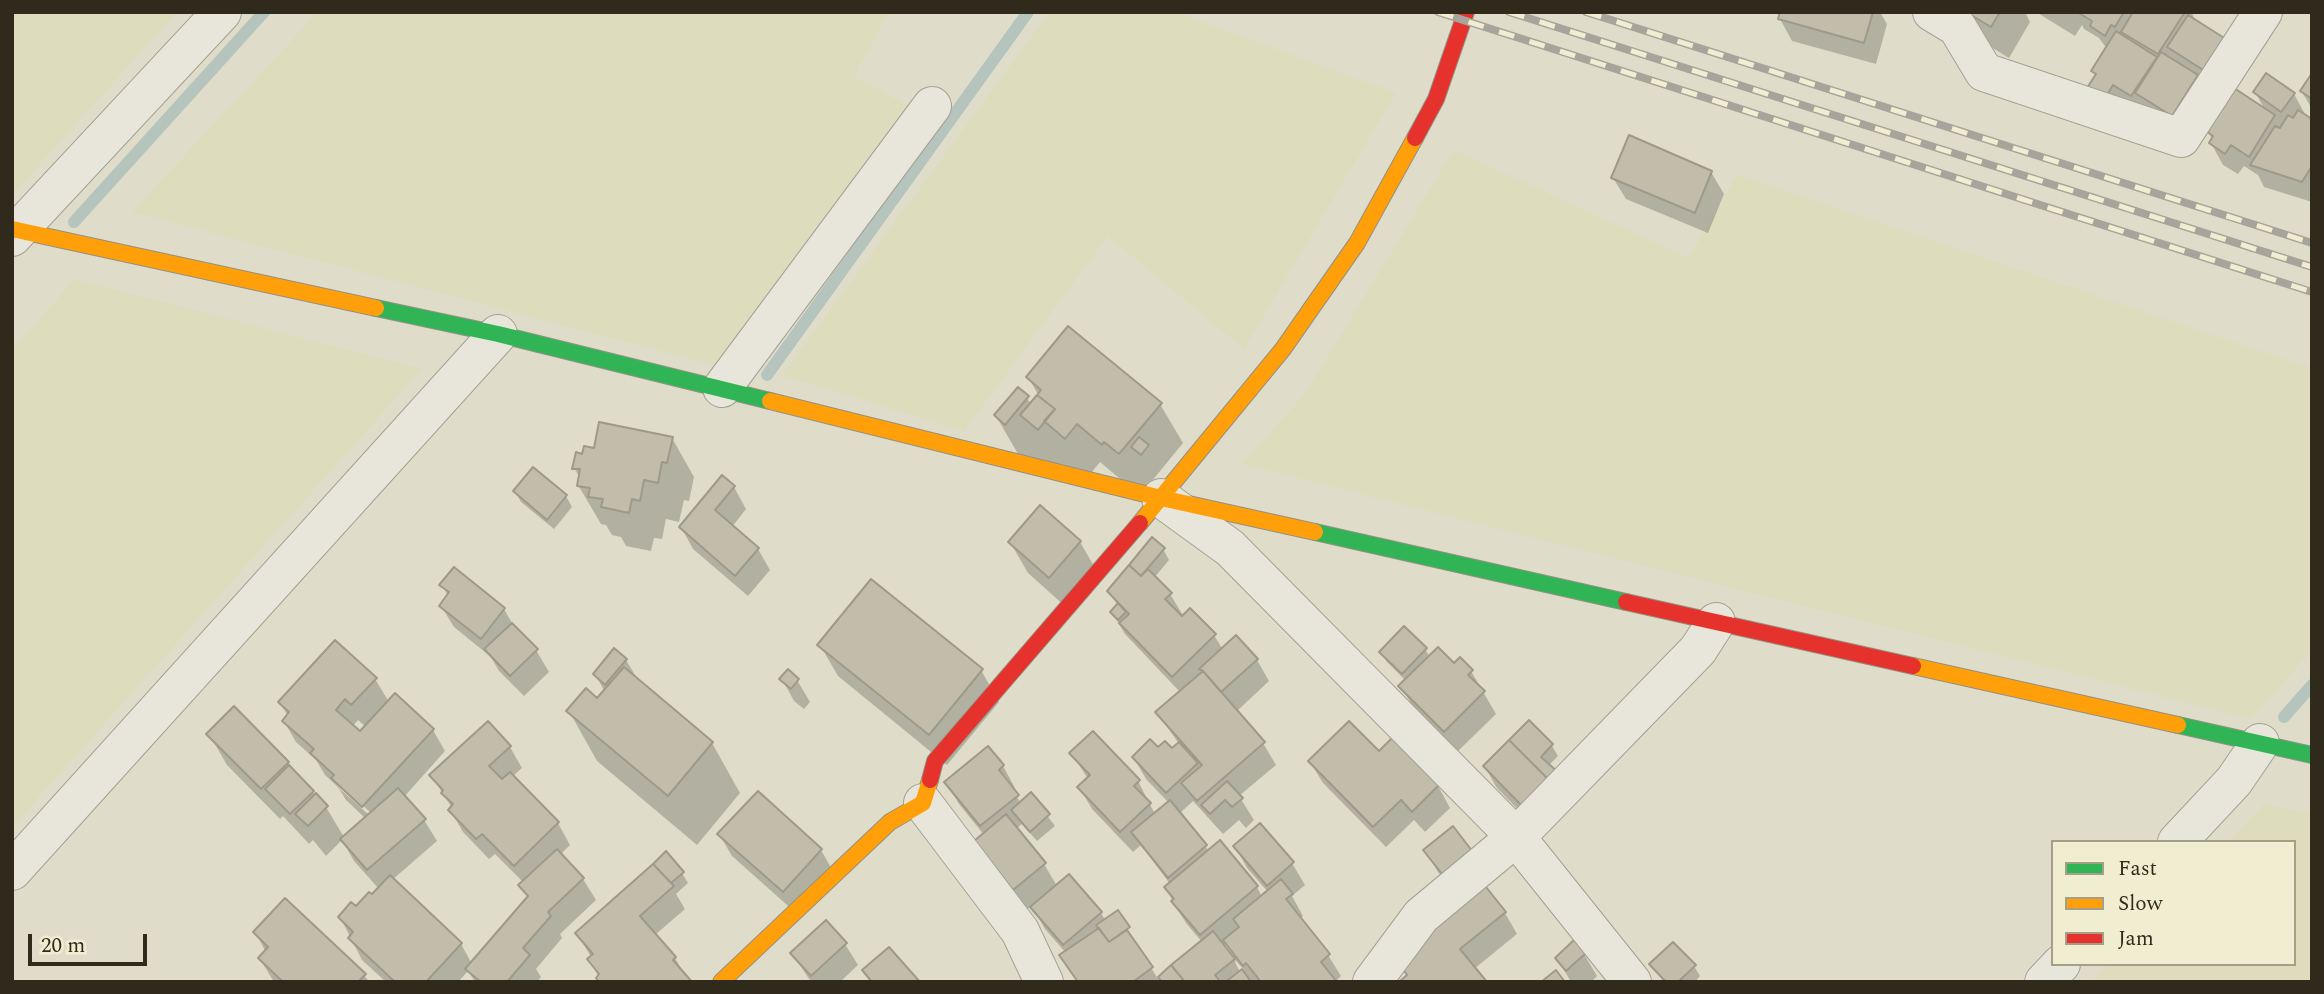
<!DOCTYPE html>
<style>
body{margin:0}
#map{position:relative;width:2324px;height:994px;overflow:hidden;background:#dfddca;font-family:Spectral,serif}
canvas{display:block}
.frame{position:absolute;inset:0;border:14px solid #302a1d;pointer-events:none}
.legend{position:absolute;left:2051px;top:840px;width:245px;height:126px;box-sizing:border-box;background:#f0edd0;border:2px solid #a39f88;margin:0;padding:9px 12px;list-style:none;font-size:21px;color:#302a1d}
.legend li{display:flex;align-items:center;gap:14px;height:35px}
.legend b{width:35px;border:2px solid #a39f88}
.scale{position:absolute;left:28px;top:934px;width:119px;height:32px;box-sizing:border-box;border:4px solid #302a1d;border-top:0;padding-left:9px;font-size:21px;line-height:24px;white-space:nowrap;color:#302a1d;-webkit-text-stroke:5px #f0edd0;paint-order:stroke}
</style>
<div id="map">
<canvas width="2324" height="994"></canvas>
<div class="frame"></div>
<ul class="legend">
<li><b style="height:9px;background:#30b455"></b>Fast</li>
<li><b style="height:9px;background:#ff9f0a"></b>Slow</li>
<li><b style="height:9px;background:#e5322d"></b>Jam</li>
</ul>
<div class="scale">20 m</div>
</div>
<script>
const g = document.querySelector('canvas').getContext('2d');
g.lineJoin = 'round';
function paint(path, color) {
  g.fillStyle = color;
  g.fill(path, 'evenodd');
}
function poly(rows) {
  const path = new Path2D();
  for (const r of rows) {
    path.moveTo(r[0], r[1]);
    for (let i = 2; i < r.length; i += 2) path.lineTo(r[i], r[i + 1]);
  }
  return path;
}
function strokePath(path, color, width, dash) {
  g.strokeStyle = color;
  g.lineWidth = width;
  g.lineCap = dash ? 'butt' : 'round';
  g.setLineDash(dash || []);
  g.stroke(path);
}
paint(poly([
 [12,12,177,12,12,195],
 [318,12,889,12,854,76,914,109,718,366,132,212],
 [1050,12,1175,12,1396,93,1244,349,1108,236,964,431,782,375],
 [1454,150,1689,258,1737,175,2312,368,2312,650,2251,719,1242,464,1304,395],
 [75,279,422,369,12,827,12,350],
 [2264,804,2312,814,2312,982,2092,982,2109,964,2294,964,2294,842,2227,842]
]), '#dddcbc');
paint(poly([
 [1782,12,1880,12,1887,24,1876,64,1792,41,1780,19],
 [1954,12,2025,12,2030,22,2009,58,1965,31],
 [2036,12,2191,12,2197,23,2227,43,2184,137,2119,115,2093,71,2107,49,2099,38,2084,29,2082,25,2075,36],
 [2312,76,2312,109,2302,92],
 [2255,92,2294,94,2306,116,2312,121,2312,202,2264,187,2258,175,2244,166,2238,174,2223,165,2211,143,2213,140,2208,132,2265,110],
 [1711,172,1724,194,1708,233,1626,199,1613,178],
 [1028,377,1160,404,1183,443,1143,492,1125,483,1100,462,1088,477,1025,466,996,416,1018,390,1032,404,1039,396],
 [672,438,694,477,689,501,684,500,679,522,666,519,662,539,654,538,651,551,626,546,621,537,612,535,606,525,601,524,578,485,580,478,574,468,583,456,596,450],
 [723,478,734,487,746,509,732,527,758,549,770,570,748,596,693,549,681,527],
 [515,491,566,496,572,507,554,529,521,502],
 [1010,542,1080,542,1098,573,1067,608,1028,573],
 [1163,549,1169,560,1154,578,1170,594,1184,617,1214,635,1223,650,1257,660,1269,681,1236,712,1263,743,1276,765,1239,796,1254,820,1246,828,1239,820,1223,834,1193,801,1179,814,1209,851,1257,887,1262,897,1268,892,1247,868,1235,846,1292,863,1305,885,1292,896,1303,916,1300,919,1328,955,1341,976,1335,982,1078,982,1062,955,1066,953,1045,929,1032,906,1026,910,988,862,984,835,959,804,946,782,988,748,1003,766,1015,788,1012,790,1021,803,1031,794,1055,826,1037,841,1022,824,1016,829,1044,864,1057,886,1101,913,1105,920,1117,912,1158,979,1202,942,1186,923,1173,902,1166,887,1170,884,1141,845,1133,852,1092,809,1079,787,1088,779,1072,754,1138,781,1155,814,1169,803,1146,779,1134,758,1158,750,1172,751,1179,744,1157,712,1180,692,1125,634,1112,612,1118,606,1109,591],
 [1227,944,1236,960,1235,961,1223,947],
 [1236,961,1244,970,1240,972,1235,962],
 [442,585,504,609,516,630,536,650,549,672,524,696,499,671,491,657,454,627,441,606,448,596],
 [820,645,981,670,999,702,947,765,838,676],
 [1425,649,1430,657,1471,671,1496,714,1457,752,1413,707,1401,686,1406,681,1387,662,1381,652],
 [614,650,626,660,638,680,712,743,740,793,697,845,597,761,569,711,598,700,605,692,595,674],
 [375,679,389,702,433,730,445,751,404,797,424,820,437,841,392,880,461,944,472,964,528,898,521,886,524,883,495,854,489,859,463,832,450,810,452,808,431,775,510,747,522,768,512,777,558,823,570,845,560,855,583,879,596,900,560,934,562,938,536,969,541,977,537,982,475,982,468,971,458,982,386,982,362,960,340,917,373,897,379,889,354,861,342,840,326,856,313,840,309,844,283,816,280,819,227,765,209,734,288,763,326,807,344,837,365,818,346,800,338,787,325,775,316,760,296,742,284,721,288,716,280,703],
 [358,720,366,727,360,734,352,727],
 [336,781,370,812,368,814,340,789],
 [782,679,797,680,810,702,804,709,794,701],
 [1529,722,1552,746,1558,756,1548,766,1537,829,1497,788,1485,767],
 [1392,740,1438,786,1450,808,1425,832,1414,820,1386,847,1323,783,1310,762,1379,753],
 [719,834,821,850,833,871,796,913,732,856],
 [1425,850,1480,883,1505,913,1517,934,1474,969,1408,977,1461,902,1438,872],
 [682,873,688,883,676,894,685,909,655,935,675,958,686,978,599,977,589,960,591,957,577,933],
 [255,932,364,975,369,982,274,982,260,959,266,952],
 [845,944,858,965,840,982,811,982,792,953],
 [1584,954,1597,976,1591,982,1571,982,1557,958],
 [1651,965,1694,966,1700,976,1695,982,1664,982]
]), '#0003');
strokePath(poly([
 [74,222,264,12],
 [767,375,1028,12],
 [2284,717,2312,685]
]), '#b5c5bd', 12);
const building = poly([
 [1780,12,1873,12,1864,43,1778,19,1780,12],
 [1966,12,2000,12,1991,27,1966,12],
 [2077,12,2124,12,2115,27,2111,25,2105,36,2090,26,2092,21,2077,12],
 [2133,12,2185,12,2158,54,2121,32,2133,12],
 [2188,15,2229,41,2208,73,2167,47,2188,15],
 [2116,31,2157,57,2131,96,2113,85,2107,95,2087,88,2096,74,2091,71,2116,31],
 [2161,52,2198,75,2172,116,2135,93,2161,52],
 [2266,73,2295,93,2281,112,2253,92,2266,73],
 [2312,73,2312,99,2300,91,2312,73],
 [2234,88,2275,115,2249,157,2231,145,2225,154,2209,143,2213,136,2206,131,2234,88],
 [2298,110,2312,119,2312,166,2302,182,2250,165,2275,126,2280,128,2288,115,2293,118,2298,110],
 [1629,135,1712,171,1695,213,1611,178,1629,135],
 [1068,326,1162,403,1119,454,1104,442,1102,445,1077,424,1065,439,1044,421,1055,409,1037,395,1041,390,1026,377,1068,326],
 [1018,387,1029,396,1005,425,994,415,1018,387],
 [1037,395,1055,409,1038,430,1020,415,1037,395],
 [599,422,673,437,667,463,662,462,658,483,644,480,640,501,632,499,629,513,601,507,603,499,588,497,590,488,577,486,580,469,572,469,576,452,582,454,584,446,594,448,599,422],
 [1139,437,1149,445,1141,455,1131,447,1139,437],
 [533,467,567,495,547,520,513,491,533,467],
 [722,475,735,486,715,510,759,548,735,576,679,527,722,475],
 [1040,505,1081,541,1049,578,1008,542,1040,505],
 [1152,537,1165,548,1141,576,1129,565,1152,537],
 [1129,565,1141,576,1148,569,1172,593,1165,599,1182,616,1190,608,1216,634,1172,677,1119,623,1129,614,1107,591,1129,565],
 [454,567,505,608,481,639,439,606,449,592,439,585,454,567],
 [871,579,983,669,929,735,817,645,871,579],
 [1118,603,1126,612,1118,620,1110,612,1118,603],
 [512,623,538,649,510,676,484,649,512,623],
 [1404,626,1427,648,1402,674,1379,652,1404,626],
 [1236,635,1258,659,1221,692,1203,671,1199,669,1236,635],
 [335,640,377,678,351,705,345,699,336,710,360,731,395,693,434,729,362,807,331,778,334,775,310,753,314,749,282,721,289,712,278,702,335,640],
 [1438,647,1454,663,1460,657,1473,670,1468,675,1485,691,1444,732,1398,686,1438,647],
 [614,648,627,659,605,685,593,674,614,648],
 [624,667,713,742,668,796,566,711,586,688,597,698,624,667],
 [788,669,799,679,791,689,779,679,788,669],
 [1203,671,1265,742,1197,801,1181,783,1202,765,1155,712,1203,671],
 [234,706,289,762,261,789,206,734,234,706],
 [1529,720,1553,744,1541,757,1559,773,1551,782,1509,740,1529,720],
 [488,721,511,746,489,766,502,779,510,772,559,822,514,866,482,834,476,839,448,810,453,804,441,793,443,790,429,775,488,721],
 [1349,721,1379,751,1392,738,1439,785,1412,812,1401,800,1373,827,1308,761,1349,721],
 [1093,731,1140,780,1134,786,1151,803,1120,832,1077,787,1090,775,1069,753,1093,731],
 [1150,739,1158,747,1165,741,1172,748,1179,742,1198,763,1166,793,1132,757,1150,739],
 [1509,740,1551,782,1524,808,1483,766,1509,740],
 [988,746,1004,765,999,770,1019,795,980,826,944,782,988,746],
 [289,765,314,791,290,814,265,789,289,765],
 [1227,781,1243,798,1232,807,1225,800,1210,814,1201,805,1227,781],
 [398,788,426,819,367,870,340,839,398,788],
 [758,791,822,849,783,892,717,834,758,791],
 [1031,792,1050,814,1030,832,1011,810,1031,792],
 [316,793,328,806,308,826,295,814,316,793],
 [1170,800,1207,845,1168,878,1131,832,1170,800],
 [1006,814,1046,863,1013,890,974,841,1006,814],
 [1260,823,1294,862,1267,886,1233,846,1260,823],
 [1453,826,1476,856,1446,879,1423,850,1453,826],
 [1220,840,1258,886,1200,935,1171,901,1174,899,1164,887,1220,840],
 [557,849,584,878,548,912,551,916,523,948,530,955,507,982,481,982,465,969,528,896,518,885,557,849],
 [666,851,684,872,671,883,653,864,666,851],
 [653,864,674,886,640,916,676,957,673,960,692,982,599,982,596,978,599,974,587,959,593,954,575,933,653,864],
 [1069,874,1102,912,1063,945,1030,907,1069,874],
 [390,875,462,943,426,982,395,982,348,938,353,932,338,917,351,902,356,906,369,892,372,894,390,875],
 [1281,879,1293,894,1286,899,1330,954,1321,962,1337,982,1261,982,1246,963,1243,966,1223,940,1239,927,1233,919,1281,879],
 [1482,882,1506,912,1460,949,1487,982,1399,982,1407,975,1399,964,1482,882],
 [285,898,366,974,358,982,283,982,258,958,268,947,253,932,285,898],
 [1118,910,1130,927,1109,942,1096,925,1118,910],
 [826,920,847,943,811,976,790,953,826,920],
 [1099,928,1109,942,1127,930,1153,967,1133,982,1078,982,1059,955,1099,928],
 [1213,931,1235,959,1215,975,1219,980,1217,982,1185,982,1171,965,1213,931],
 [1574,940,1586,953,1566,971,1555,958,1574,940],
 [1673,942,1696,965,1678,982,1666,982,1649,964,1673,942],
 [889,947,920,982,872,982,862,970,889,947],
 [1171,965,1185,982,1162,982,1158,977,1171,965],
 [1242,969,1251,982,1230,982,1228,980,1242,969],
 [1556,970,1565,982,1541,982,1556,970]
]);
paint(building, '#c2bcab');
strokePath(building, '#9e998a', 2);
const street = poly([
 [1932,12,1957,27,1984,72,2181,138,2263,12],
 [12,237,222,12],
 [722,388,932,106],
 [1161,498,1230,548,1516,837,1632,982],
 [923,803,1020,931,1044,982],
 [2177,842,2234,781,2260,743],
 [12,871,498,334],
 [1372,982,1421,916,1516,837,1698,650,1716,622],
 [2044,982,2061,964]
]);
const fast = poly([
 [376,308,498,334,770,401],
 [1315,532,1626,602],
 [2178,725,2312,755]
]);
const slow = poly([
 [12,229,376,308],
 [770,401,1161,498,1315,532],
 [1140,523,1283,349,1357,243,1415,138],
 [1913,666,2178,725],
 [721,982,890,822,923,803,930,780]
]);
const jam = poly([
 [1415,138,1436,99,1466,12],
 [1626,602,1913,666],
 [930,780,935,761,1140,523]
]);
strokePath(street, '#a4a194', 40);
strokePath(fast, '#949183', 18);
strokePath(slow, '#949183', 18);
strokePath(jam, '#949183', 18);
strokePath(street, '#e8e6db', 38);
strokePath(fast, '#30b455', 16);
strokePath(slow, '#ff9f0a', 16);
strokePath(jam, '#e5322d', 16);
const rail = poly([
 [1438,12,2312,292],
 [1509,12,2312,267],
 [1586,12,2312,243]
]);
strokePath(rail, '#a7a59b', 8);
strokePath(rail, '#f0edd0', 5, [16]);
</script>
